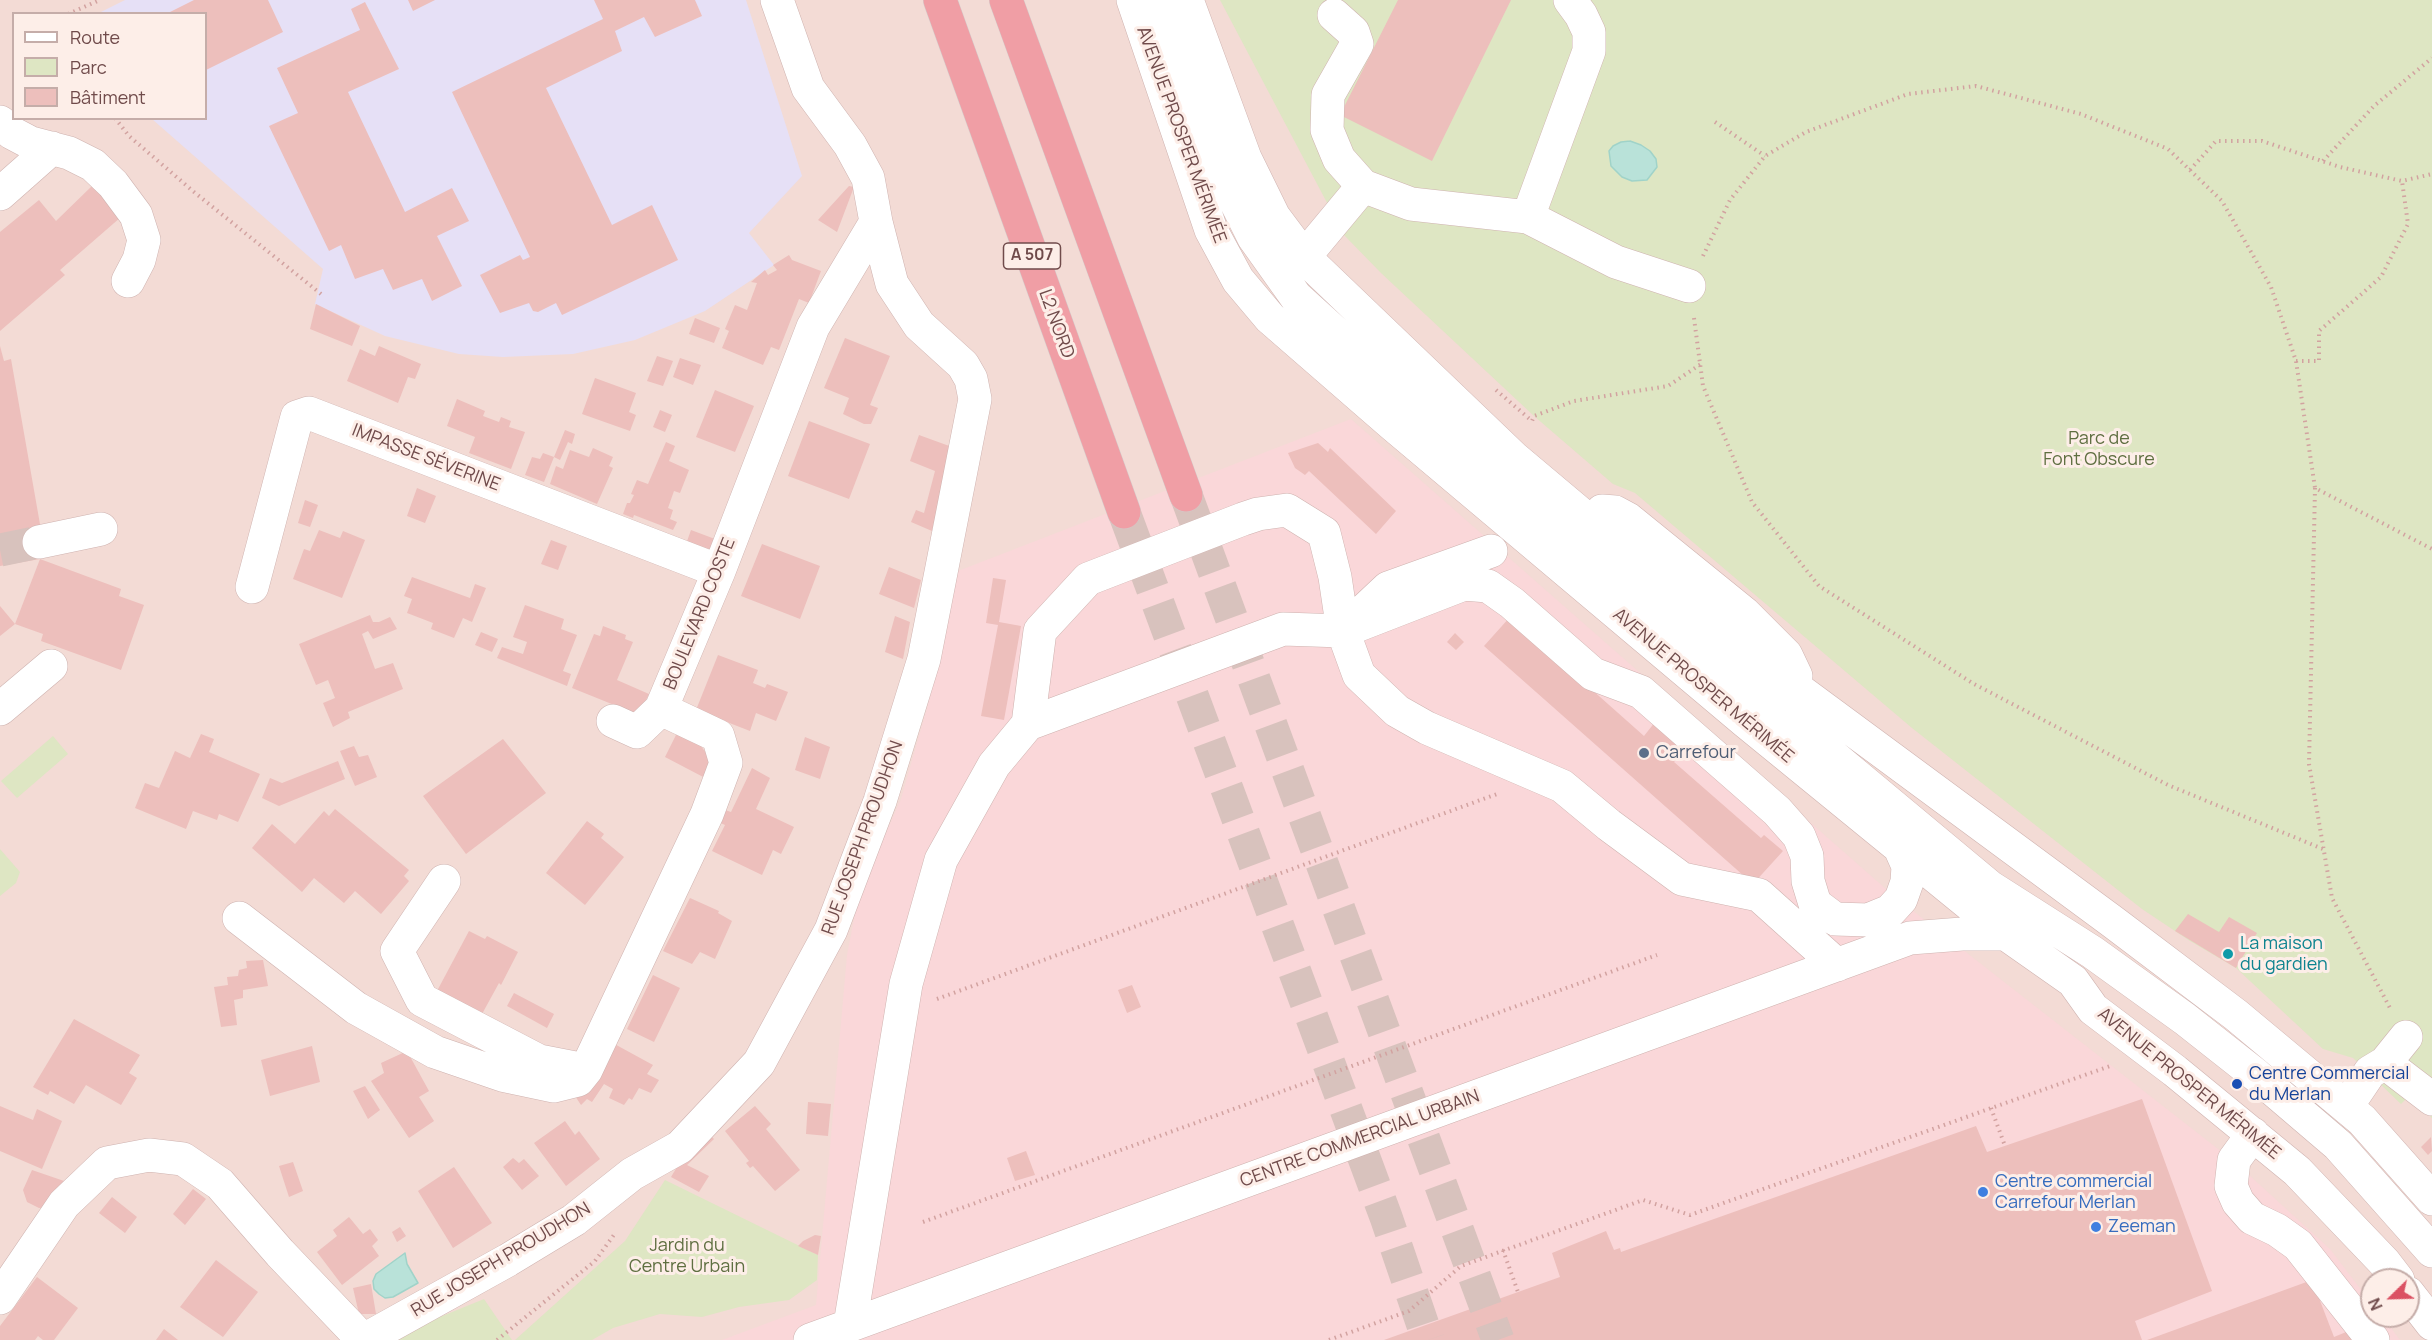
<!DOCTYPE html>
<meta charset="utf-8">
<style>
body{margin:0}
#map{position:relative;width:2432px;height:1340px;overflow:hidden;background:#fae9e3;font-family:Manrope,sans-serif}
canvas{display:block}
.legend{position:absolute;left:12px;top:12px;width:195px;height:108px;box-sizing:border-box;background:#fdeee8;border:2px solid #c5ada9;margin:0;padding:8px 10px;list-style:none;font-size:18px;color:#704b4b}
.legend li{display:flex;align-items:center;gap:12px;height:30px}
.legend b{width:30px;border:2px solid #c5ada9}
.north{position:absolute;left:2360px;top:1268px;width:60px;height:60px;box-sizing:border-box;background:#fdeee8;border:2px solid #c5ada9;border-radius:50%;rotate:247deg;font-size:16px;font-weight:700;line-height:24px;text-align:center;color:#704b4b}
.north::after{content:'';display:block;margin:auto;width:21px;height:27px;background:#db5163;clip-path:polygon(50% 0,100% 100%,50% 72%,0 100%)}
</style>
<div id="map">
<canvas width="2432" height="1340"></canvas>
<ul class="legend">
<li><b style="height:8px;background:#fff"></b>Route</li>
<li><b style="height:16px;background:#dee6c3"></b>Parc</li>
<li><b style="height:16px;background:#edbfbc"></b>Bâtiment</li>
</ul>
<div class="north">N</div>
</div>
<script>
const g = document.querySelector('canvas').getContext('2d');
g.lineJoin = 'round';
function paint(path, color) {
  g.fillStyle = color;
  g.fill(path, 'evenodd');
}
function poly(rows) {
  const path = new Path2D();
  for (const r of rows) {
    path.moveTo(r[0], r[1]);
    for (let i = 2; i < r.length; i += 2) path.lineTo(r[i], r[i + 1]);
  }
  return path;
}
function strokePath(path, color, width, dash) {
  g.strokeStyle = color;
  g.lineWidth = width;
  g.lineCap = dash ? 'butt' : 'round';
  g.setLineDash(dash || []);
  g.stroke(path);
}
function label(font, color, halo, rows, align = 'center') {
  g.font = font + ' Manrope,sans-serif';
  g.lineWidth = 6;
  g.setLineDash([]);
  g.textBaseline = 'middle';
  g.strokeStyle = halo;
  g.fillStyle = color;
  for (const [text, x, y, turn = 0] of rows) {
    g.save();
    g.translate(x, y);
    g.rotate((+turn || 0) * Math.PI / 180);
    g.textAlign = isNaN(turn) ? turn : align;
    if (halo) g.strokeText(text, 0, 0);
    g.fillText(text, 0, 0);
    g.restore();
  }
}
paint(poly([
 [0,0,2432,0,2432,1340,0,1340],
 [14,14,206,14,206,118,14,118],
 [2372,1280,2408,1280,2408,1316,2372,1316]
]), '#f3dbd5');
paint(poly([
 [1351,419,1894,896,2236,1163,2330,1249,2372,1304,2372,1316,2382,1316,2400,1340,722,1340,816,1305,847,955,859,893,901,799,927,708,958,571]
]), '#fad7d9');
paint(poly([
 [125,0,746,0,802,176,749,233,774,265,705,311,635,340,573,354,503,357,459,354,385,336,315,304,323,269,152,119,206,118,206,14,97,14]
]), '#e6e0f6');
paint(poly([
 [1220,0,2432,0,2432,1118,2409,1096,2401,1104,2353,1058,2323,1049,2236,968,2190,941,2142,909,1912,728,1635,493,1613,484,1534,416,1381,273,1344,235],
 [53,736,68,754,17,798,1,781],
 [0,849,20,872,16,883,0,896],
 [665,1180,818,1255,817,1280,789,1300,739,1307,702,1317,660,1314,613,1328,592,1340,515,1340,625,1241],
 [484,1299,512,1340,395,1340,398,1334]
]), '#dee6c3');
const water = poly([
 [1630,141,1641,145,1650,151,1656,159,1657,167,1647,180,1632,181,1622,177,1611,166,1609,151,1613,146,1621,142,1630,141],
 [405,1253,407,1264,418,1283,393,1297,385,1298,379,1294,374,1289,373,1281,376,1274,405,1253]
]);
paint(water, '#b9e2d9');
strokePath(water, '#a0d3c9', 1.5);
paint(poly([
 [194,0,268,0,283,32,206,70,206,14,166,14],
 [408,0,435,0,413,11],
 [594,0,695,0,702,16,655,37,644,17,615,31,622,51,546,88,612,225,652,205,678,260,562,315,556,303,538,312,533,311,529,303,500,313,480,275,520,255,523,260,530,257,452,92,603,19],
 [1398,0,1511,0,1432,161,1340,115],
 [365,2,399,69,348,92,405,212,452,188,469,221,437,236,462,286,432,301,422,279,393,290,383,269,355,279,341,245,329,251,269,126,298,113,277,68,360,30,351,9],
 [93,185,121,217,60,270,65,275,0,331,0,232,39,200,56,221],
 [849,186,854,187,837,232,818,220],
 [789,255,792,260,821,271,809,303,799,299,779,350,771,347,763,365,722,348,729,331,725,329,735,305,747,310,757,283,751,282,765,270,768,275,777,270,773,265],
 [316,304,360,326,352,346,310,329],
 [695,318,720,328,714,343,689,334],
 [845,338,890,356,870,405,878,408,871,424,864,424,843,414,849,398,824,388],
 [0,346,4,361,11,359,41,530,35,531,40,559,0,566],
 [379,346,421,364,415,379,408,377,398,403,347,381,360,349,375,356],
 [657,356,673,361,663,386,647,381],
 [680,358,701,365,693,385,673,377],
 [595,378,636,393,629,412,636,415,630,431,582,414],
 [715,390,754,406,735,452,696,437],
 [457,399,485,411,483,416,499,422,501,417,511,421,509,427,525,432,511,469,469,453,475,437,447,426],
 [660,410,672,415,665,432,653,427],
 [809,421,870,444,849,499,788,476],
 [565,430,575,434,572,444,568,442,560,460,554,457],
 [919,435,952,447,932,531,911,522,916,510,924,513,935,471,910,461],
 [666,442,675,446,669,461,689,470,680,493,674,491,668,508,673,510,670,519,677,522,673,530,634,515,633,518,623,514,627,503,630,503,634,495,631,494,637,480,648,484],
 [1318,443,1328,452,1330,448,1396,511,1376,534,1309,471,1305,475,1295,468,1288,453],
 [593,448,613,457,609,466,613,468,597,504,550,484,556,466,563,469,570,450,589,457],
 [543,453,554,457,544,482,525,475,532,457,540,459],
 [417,488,436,496,425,523,407,516],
 [305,500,318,505,310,527,298,523],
 [319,530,340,538,343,531,365,540,342,598,293,579,304,549,310,551],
 [691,530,715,539,709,556,685,547],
 [551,540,567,546,558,570,541,564],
 [762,544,820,566,800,619,741,596],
 [40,559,121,589,119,596,144,605,121,670,41,641,43,634,15,624,0,636,0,606,15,624],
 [889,567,921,580,914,608,879,594],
 [412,577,470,598,475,584,486,588,472,622,463,618,454,638,431,629,433,623,407,613,412,599,404,596],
 [993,578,1006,580,999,622,1021,626,1004,720,981,716,998,625,986,623],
 [525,605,564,619,561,629,577,635,563,671,571,674,567,686,497,658,502,647,523,654,527,642,513,637],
 [370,615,373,622,379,622,390,617,397,629,373,639,368,631,362,634,375,669,393,663,403,689,348,712,350,718,333,727,323,703,335,698,328,680,316,685,299,644],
 [895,616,910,622,903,659,885,652],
 [1510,617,1644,736,1659,717,1691,744,1674,762,1761,838,1764,835,1783,851,1753,884,1484,646],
 [603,626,626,635,625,639,633,642,617,680,649,694,643,706,644,717,572,688,594,634,600,636],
 [481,632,498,639,492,652,475,645],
 [1455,633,1464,642,1456,650,1447,642],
 [718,655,758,670,753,683,765,688,767,684,788,692,776,721,756,713,750,731,696,710],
 [677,733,701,746,706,753,711,767,707,779,665,757],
 [201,734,214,739,209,752,260,774,238,822,219,814,217,820,193,811,186,829,135,808,145,783,159,788,175,751,190,758],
 [805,737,830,747,820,779,795,770],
 [503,739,546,793,466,854,423,796],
 [354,746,359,757,368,755,377,777,355,786,340,751],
 [338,761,345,779,279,806,262,798,270,778,282,783],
 [752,768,770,778,756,809,794,827,781,854,773,850,762,875,712,851,725,825,716,821,722,809,731,812],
 [335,809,409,870,404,876,409,881,381,914,355,891,344,903,314,878,302,892,252,848,272,824,295,844,324,811,329,816],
 [587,821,604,834,601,838,624,857,585,905,546,873],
 [690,898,719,911,718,913,732,921,715,959,700,952,692,964,663,951],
 [2188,914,2219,932,2229,917,2257,933,2236,968,2175,931],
 [469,931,485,939,487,936,518,952,501,985,499,983,482,1014,437,991],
 [263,960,268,986,243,990,243,998,234,1000,237,1025,221,1027,214,987,228,985,227,977,238,976,239,970,247,968,246,961],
 [653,975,680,988,654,1042,627,1029],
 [1132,985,1141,1007,1127,1013,1118,990],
 [514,993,554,1014,547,1028,507,1006],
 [74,1019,140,1055,129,1073,137,1078,121,1105,86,1085,74,1104,50,1091,48,1095,33,1087],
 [609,1041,653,1065,647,1074,659,1080,651,1093,639,1088,632,1100,629,1098,624,1105,609,1098,613,1089,604,1084,592,1102,587,1099,581,1105,575,1096],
 [312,1046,320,1082,270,1096,261,1060],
 [407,1051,429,1091,419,1097,434,1121,409,1138,371,1081,384,1073,381,1063],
 [365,1086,380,1110,368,1119,353,1091],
 [2142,1099,2212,1291,2135,1321,2142,1340,1384,1340,1560,1277,1552,1253,1606,1231,1614,1250,1620,1248,1621,1252,1976,1126,1987,1152],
 [808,1102,831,1104,828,1136,806,1134],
 [0,1106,33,1120,37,1109,62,1121,42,1169,0,1151],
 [755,1106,771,1124,766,1129,800,1170,775,1191,753,1166,750,1168,746,1163,749,1161,725,1131],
 [565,1121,575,1135,579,1131,600,1159,566,1186,534,1143],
 [707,1132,714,1139,687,1165,709,1176,699,1192,671,1177,680,1162],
 [2431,1137,2432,1151,2428,1155,2421,1147],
 [1026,1151,1035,1175,1015,1181,1007,1158],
 [513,1158,519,1163,524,1159,539,1176,522,1190,503,1167],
 [293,1162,303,1191,289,1197,279,1166],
 [454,1167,492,1223,453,1248,418,1191],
 [32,1170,67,1182,49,1207,39,1208,27,1202,23,1190],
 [193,1189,206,1199,185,1225,173,1214],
 [112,1197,137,1217,125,1233,99,1213],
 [349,1217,363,1234,370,1229,378,1240,372,1246,379,1256,342,1285,317,1252,337,1236,333,1230],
 [400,1227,406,1236,397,1242,392,1232],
 [815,1235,821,1236,818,1255,798,1246,803,1241],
 [216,1260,258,1292,223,1337,180,1307],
 [37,1277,78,1308,54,1340,43,1340,38,1336,35,1340,0,1340,0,1326],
 [2312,1280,2334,1337,2351,1330,2355,1340,2147,1340],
 [371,1284,376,1314,359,1314,353,1288],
 [164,1329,178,1340,156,1340]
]), '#edbfbc');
strokePath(poly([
 [0,550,39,542]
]), '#d8c2bd', 33, [33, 16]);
strokePath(poly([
 [1186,495,1498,1340],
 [1124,512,1386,1217,1428,1340]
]), '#d8c2bd', 33, [33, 16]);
const minor = poly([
 [1133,0,1211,230,1238,280,1270,318,1392,424,1746,722,2006,934,2073,981,2093,1009,2175,1071,2297,1171,2385,1263,2398,1280],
 [1161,0,1219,168,1254,238,1296,297,1451,438,1990,887,2092,952,2185,1019,2256,1075,2338,1145,2432,1251],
 [1187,0,1245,158,1274,217,1304,257,1514,458,1727,637,2113,922,2236,1015,2362,1120,2432,1199],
 [1334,15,1353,32,1357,44,1328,95,1327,130,1339,159,1363,186,1411,204,1528,217,1616,262,1689,286],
 [0,122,12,133,31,143,69,153,93,165,113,184,136,215,144,240,139,260,128,281],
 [0,194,52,148],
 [1528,217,1589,51,1589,32,1581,15,1570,0],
 [1304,257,1363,186],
 [1602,511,1615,512,1628,519,1744,613,1786,655,1796,676],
 [39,542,101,529],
 [252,587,297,417,309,413,719,571],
 [1355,619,1388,588,1491,551],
 [0,709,51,666],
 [613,721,637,732,661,709],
 [1028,724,1283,629,1343,631,1464,584,1488,586,1512,603,1593,674,1641,692,1777,811,1799,836,1807,856,1808,881,1815,904,1835,919,1868,920,1890,911,1901,899,1907,882,1908,866,1900,848],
 [444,881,397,951,422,1000,539,1061,575,1068],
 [239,918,356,1008,435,1052,502,1075,554,1086,578,1080,586,1070,707,814,726,763,718,736,661,709,719,571,813,327,876,222,868,178,850,145,808,88,777,0],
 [2385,1063,2432,1099],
 [2347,1106,2370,1072,2385,1063,2406,1037],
 [2253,1134,2234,1160,2231,1186,2238,1202,2252,1218,2277,1230,2298,1245,2373,1340],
 [2408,1293,2432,1324],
 [0,1298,64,1204,107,1163,149,1155,183,1159,220,1184,280,1253,363,1340],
 [850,1325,906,984,941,860,994,765,1028,724,1040,631,1088,579,1243,519,1258,514,1287,510,1324,533,1335,577,1343,631,1359,675,1397,711,1427,728,1562,786,1609,825,1682,879,1759,895,1837,965],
 [364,1340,508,1260,574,1220,632,1174,680,1147,759,1063,831,930,880,801,924,659,975,399,971,379,963,365,919,325,892,284,876,222],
 [810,1340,1910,938,1962,934,2006,934]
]);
const highway = poly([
 [940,0,1124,512],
 [1006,0,1186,495]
]);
strokePath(minor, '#cfb3b0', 34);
strokePath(highway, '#d4c9c9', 34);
strokePath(poly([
 [68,14,100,0],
 [115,118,129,136,194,192,321,294],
 [1715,122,1765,156],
 [2323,161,2374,106,2432,58],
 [2190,170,2216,141,2262,141,2340,167,2402,181,2432,174],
 [1703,256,1730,200,1765,156,1806,132,1908,94,1976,86,2081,114,2168,149,2222,201,2271,287,2296,361,2315,488,2432,549],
 [1694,318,1703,386,1752,502,1819,586,1974,684,2168,785,2323,849],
 [2296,361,2319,361,2319,331,2381,277,2408,224,2402,181],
 [1496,390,1532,421,1534,416,1574,401,1668,386,1701,364],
 [2315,488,2309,764,2332,898,2390,1008],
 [937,999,1497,794],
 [1991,1108,2005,1146],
 [923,1222,1657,955],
 [1503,1250,1518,1292],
 [497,1340,595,1261,616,1232],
 [1329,1340,1409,1311,1461,1266,1643,1200,1690,1215,2113,1065]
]), '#d2a2a0', 4, [1.5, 4.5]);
strokePath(minor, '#fff', 33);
strokePath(highway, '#f09ea5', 33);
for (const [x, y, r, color] of [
 [1644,753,6,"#5c6f8a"],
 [2228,954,6,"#0f9aa8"],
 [2237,1084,6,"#1a4fb4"],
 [1983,1192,6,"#3f7fe0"],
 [2096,1227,6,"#3f7fe0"]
]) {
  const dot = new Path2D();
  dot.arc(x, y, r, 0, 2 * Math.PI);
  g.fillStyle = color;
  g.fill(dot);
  strokePath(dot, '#fdeee8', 2);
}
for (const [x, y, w] of [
 [1032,256,57]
]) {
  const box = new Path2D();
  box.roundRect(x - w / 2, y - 13, w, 26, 4.5);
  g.fillStyle = '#fdeee8';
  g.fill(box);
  strokePath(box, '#704b4b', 1.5);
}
label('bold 16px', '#704b4b', null, [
 ["A 507",1032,256]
]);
label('18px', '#704b4b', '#fdeee8', [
 ["AVENUE PROSPER MÉRIMÉE",1181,135,70],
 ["L2 NORD",1056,324,70],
 ["IMPASSE SÉVERINE",426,458,21],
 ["BOULEVARD COSTE",700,614,-68],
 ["AVENUE PROSPER MÉRIMÉE",1703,686,40],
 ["RUE JOSEPH PROUDHON",863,838,-70],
 ["AVENUE PROSPER MÉRIMÉE",2189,1084,39],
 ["CENTRE COMMERCIAL URBAIN",1360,1139,-20],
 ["RUE JOSEPH PROUDHON",501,1260,-31]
]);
label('18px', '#5f6f41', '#fdeee8', [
 ["Parc de",2099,439],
 ["Font Obscure",2099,460],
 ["Jardin du",687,1246],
 ["Centre Urbain",687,1267]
]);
label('18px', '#4e5e75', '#fdeee8', [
 ["Carrefour",1656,753]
], 'left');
label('18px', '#0d838f', '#fdeee8', [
 ["La maison",2240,944],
 ["du gardien",2240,965]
], 'left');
label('18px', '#164399', '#fdeee8', [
 ["Centre Commercial",2249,1074],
 ["du Merlan",2249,1095]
], 'left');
label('18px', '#366cbe', '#fdeee8', [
 ["Centre commercial",1995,1182],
 ["Carrefour Merlan",1995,1203],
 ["Zeeman",2108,1227]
], 'left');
</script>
